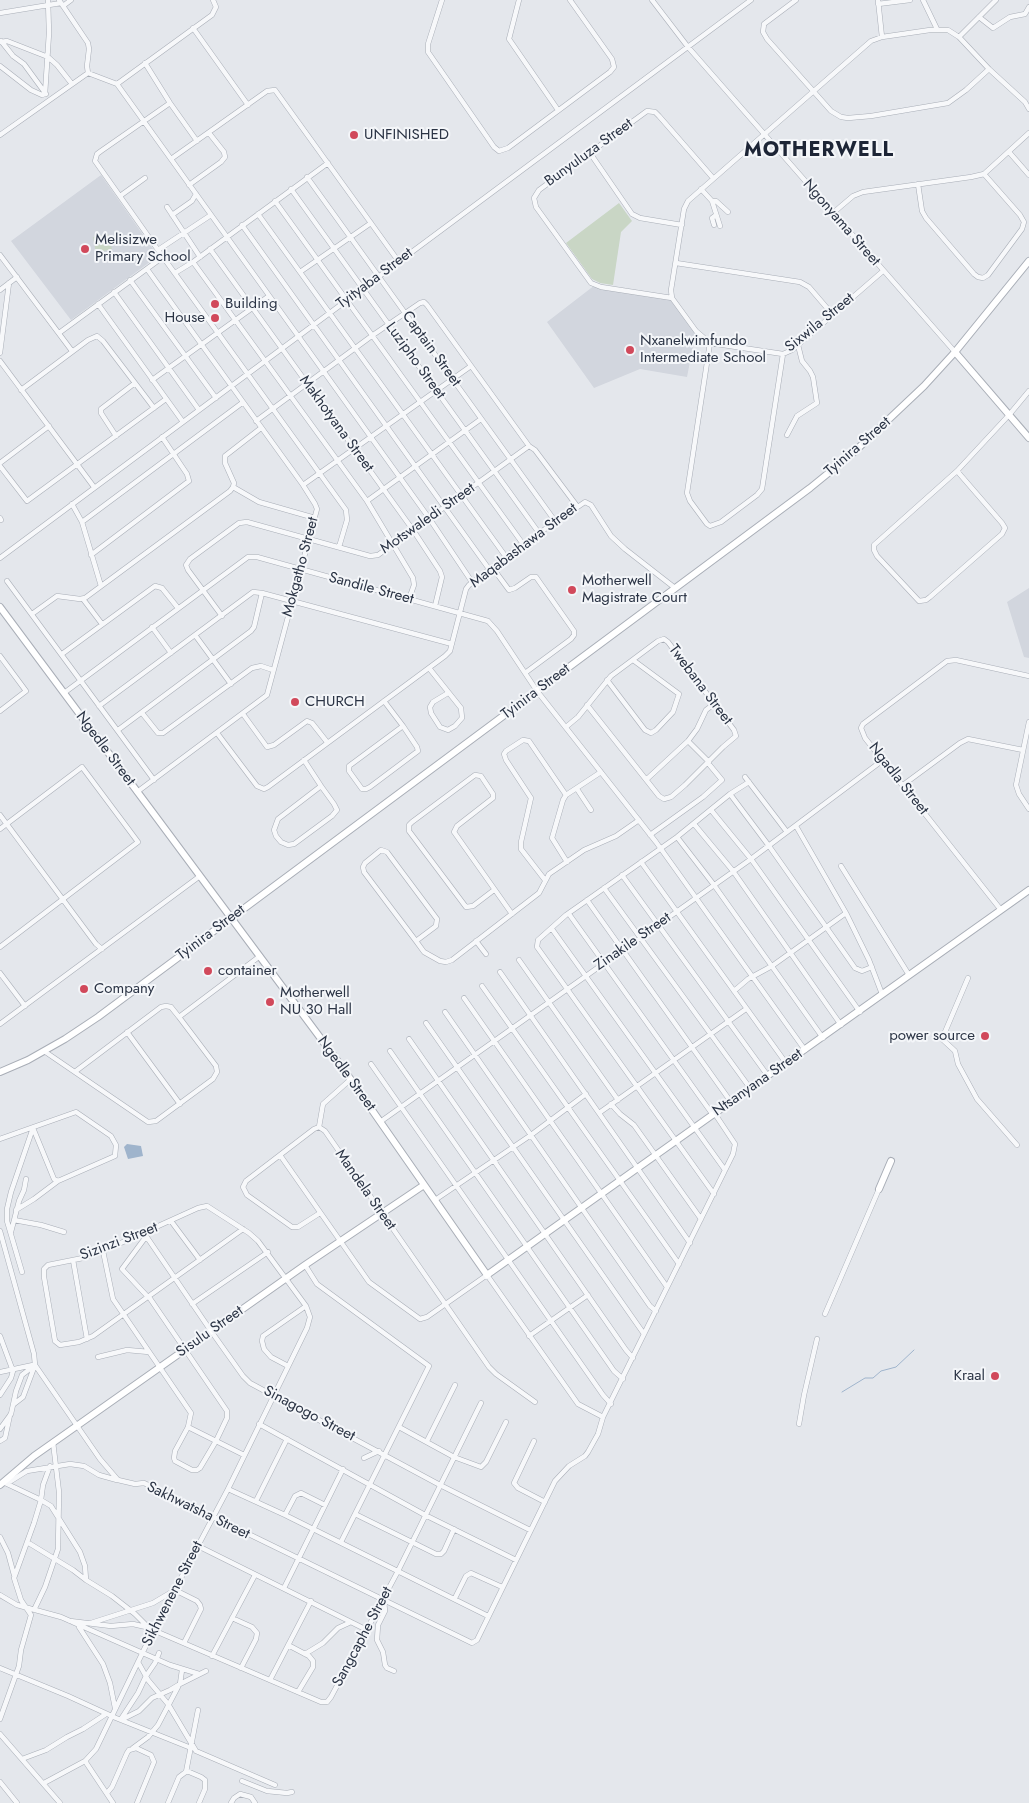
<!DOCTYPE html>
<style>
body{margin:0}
canvas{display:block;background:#e4e7ec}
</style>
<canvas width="1029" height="1803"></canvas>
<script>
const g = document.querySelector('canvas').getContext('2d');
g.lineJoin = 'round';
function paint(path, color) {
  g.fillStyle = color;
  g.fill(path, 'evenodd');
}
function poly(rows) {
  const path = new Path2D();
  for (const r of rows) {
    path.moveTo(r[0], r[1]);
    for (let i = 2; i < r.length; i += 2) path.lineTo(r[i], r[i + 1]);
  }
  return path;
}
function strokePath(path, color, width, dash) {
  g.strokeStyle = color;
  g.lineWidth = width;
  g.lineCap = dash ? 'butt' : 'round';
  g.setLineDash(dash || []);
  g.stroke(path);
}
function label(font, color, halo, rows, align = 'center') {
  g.font = font + ' Jost,sans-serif';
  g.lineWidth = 4;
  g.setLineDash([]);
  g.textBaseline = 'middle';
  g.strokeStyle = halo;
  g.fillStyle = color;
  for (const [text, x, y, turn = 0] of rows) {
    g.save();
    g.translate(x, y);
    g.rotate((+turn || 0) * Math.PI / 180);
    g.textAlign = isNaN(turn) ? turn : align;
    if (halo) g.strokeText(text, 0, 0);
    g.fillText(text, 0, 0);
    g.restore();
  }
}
paint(poly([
 [101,175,158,256,71,320,11,241],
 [595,285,672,298,696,331,687,377,640,369,594,388,547,322],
 [1029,588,1029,658,1024,657,1007,602]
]), '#d2d6de');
paint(poly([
 [619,203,632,221,621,232,613,285,600,283,592,279,566,243],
 [108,234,112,249,96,253,93,237]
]), '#c9d6c5');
paint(poly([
 [127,1144,141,1146,143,1156,128,1159,124,1147]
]), '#9fb4cc');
strokePath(poly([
 [842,1392,865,1378,873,1378,881,1371,896,1367,914,1350]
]), '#9fb4cc', 1);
const street = poly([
 [59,0,88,43,89,49,87,66,88,73],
 [442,0,428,44,428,52,494,147,499,151,508,148,610,72,614,67,612,59,570,0],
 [519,0,509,39,558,110],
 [652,0,688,47,955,352],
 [796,0,764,24,763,32,767,39,831,111,841,117,848,118,871,116,948,103,966,90,989,69],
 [878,0,882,37],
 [923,0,937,29],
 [878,4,910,0],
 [63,6,71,0],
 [0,13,61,3],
 [979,17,993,28,1010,17,1025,14,1029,7],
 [193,28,248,105],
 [959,37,996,0],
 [1,41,13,56,24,64,46,94],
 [1,42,7,41,48,57,57,65,72,84],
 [145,63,170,103,197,141],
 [0,66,31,90,42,95,45,94,49,33,48,0],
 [117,84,212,15,216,7,213,0],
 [170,103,101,151,97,154,95,161,163,257,346,510,347,520,339,547],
 [0,135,88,73,117,84,429,518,472,582],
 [1009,152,1029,175],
 [590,153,632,214,640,218,682,225],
 [171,159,267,91,275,90,399,262],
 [307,177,555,521],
 [918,184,922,211,926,218,974,274,978,277,983,278,988,275,1022,229,1024,222,1020,215,984,174],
 [189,185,221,162,225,157,224,152,209,133],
 [291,189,539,533],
 [701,189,712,201,716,201,728,212],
 [120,196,145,178],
 [275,201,523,544],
 [712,201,720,226],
 [167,207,200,257],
 [833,213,853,196,863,192,971,177,984,174,1029,133],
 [258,214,506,557],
 [172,215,192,201,196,194],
 [242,225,489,569],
 [714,225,712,218,716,215],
 [210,249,413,530,440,571,442,577,435,606],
 [158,250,211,215],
 [0,255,72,351],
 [193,262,367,501,413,578,414,585,409,599],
 [676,263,800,282,809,287,833,315],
 [883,271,792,350,783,354,710,343,696,331,672,298,671,290,684,209,688,201,871,41,882,37,930,30,948,30,959,37,989,69,1025,102,1029,109],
 [300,272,371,223],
 [175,273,193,262,328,163],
 [130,280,216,398],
 [0,290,17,277],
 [114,292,199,410],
 [672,298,601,287,591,283,536,207,534,198,539,190,647,111,655,112,659,116,713,178],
 [98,304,183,422],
 [59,333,163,257],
 [710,343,687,493,690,501,707,524,710,526,721,522,757,495,762,489,783,354],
 [0,353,9,283],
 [0,361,94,487],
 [152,380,269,296],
 [21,390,88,340,97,336,103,341,154,408],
 [256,421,373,335,420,303,424,302,427,305,529,446,535,450,577,506],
 [787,435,797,416,817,403,813,377,810,371,802,361,798,345],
 [116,436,101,413,101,409,135,383],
 [0,463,49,426],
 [0,466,27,501,166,399],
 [957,471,1002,523,1005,528,1002,534,930,597,926,600,919,601,877,556,874,550,874,545,957,471,1009,415,1029,391],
 [303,485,471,366],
 [233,487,259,502,315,518],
 [367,501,481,419],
 [72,504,82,522,101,586],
 [0,518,1,520],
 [82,522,242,403],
 [91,555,189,481,187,474,162,437],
 [0,558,751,0],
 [492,567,509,590,515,588,531,577,536,577,574,631,574,635,571,639,525,673],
 [7,581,154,780],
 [83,599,102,624],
 [32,614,57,596,80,599,85,598,230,491,233,487,234,483,225,463,225,456,261,428],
 [222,616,188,570,186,565,190,559,239,523,247,522,370,556,378,555,529,446],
 [152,627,171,653],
 [195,635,231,684],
 [62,654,155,586,162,588,178,608],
 [0,656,26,691,0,711],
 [429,668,461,708,462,718,455,726,448,730,440,727,431,713,430,707,433,702,448,693],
 [607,680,645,730,651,733,656,730,673,712,679,694,633,660],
 [64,693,248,557,257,557,488,621,497,631,537,691,656,842,805,1050],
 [384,701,403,726,417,747,418,751,370,787,366,789,362,789,349,771,349,766,403,726],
 [99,706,253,592,262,593,452,644],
 [142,713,158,733,163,733,252,668,261,666,273,670],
 [243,714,267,747,274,745,307,721,312,723,327,742],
 [1029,722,1016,785,1019,794,1029,809],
 [566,727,578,717,611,676,658,641,664,639,668,642,734,730,736,736,723,747,685,785,671,797,664,799,659,796,587,705],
 [118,730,251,631,254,627,262,593],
 [217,733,257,786,264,789,268,787,445,656,450,651,466,589,469,585,523,544,585,502,591,505,611,536,625,549,675,588],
 [688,741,709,762],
 [304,760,321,786,334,804,337,810,332,816,294,844,288,845,281,842,276,836,274,830,278,819,321,786],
 [745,777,787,832],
 [647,779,688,741,697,729,706,710,714,704],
 [903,785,960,743,968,739,1023,750],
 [577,789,591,810],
 [137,792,267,695,317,509,315,504,303,485,147,269],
 [730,794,769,846,855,968,862,971,872,967],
 [566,795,563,800,552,838,567,862],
 [566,795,601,772],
 [711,810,751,859,860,1012],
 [0,815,96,944,102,949],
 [694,824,733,871,841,1025],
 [796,826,846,913,869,960,882,994],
 [0,829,82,767,138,842,0,947],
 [650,835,703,797,722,780,708,763],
 [677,837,714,885,823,1038],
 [641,862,786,1063],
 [841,866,909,975],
 [622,875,768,1076],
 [545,880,521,849,521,842,531,798,506,760,504,754,506,751,523,740,529,741,566,795],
 [604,888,750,1088],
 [494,890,473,906,466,907,409,831,409,825,412,822,475,775,481,776,493,794,493,798,457,826,454,832,512,914],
 [587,900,731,1102],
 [1001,910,865,738,861,728,863,724,947,661,956,660,1029,676],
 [569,914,713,1115],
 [552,929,725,1170],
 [416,941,436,926,437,919,387,852,381,850,365,863,363,867,364,872,416,941,424,952,440,961,446,962,452,960,539,893,549,874,584,850,616,836,639,820],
 [476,941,486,954],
 [519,960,618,1100],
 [500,972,690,1243],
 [0,973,25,1006],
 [968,978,942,1039,955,1051,958,1064,977,1099,1017,1145],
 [482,986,679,1264],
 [734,991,748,979,772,966,846,913],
 [464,998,667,1287],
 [445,1012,650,1306,656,1311],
 [179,1017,260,956],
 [426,1023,644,1334],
 [0,1024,200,876],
 [127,1032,180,1104],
 [409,1039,626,1350,633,1358],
 [44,1051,148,1122,156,1121,213,1079,217,1072,216,1066,179,1017,171,1007,166,1006,161,1007,76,1071],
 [390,1051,614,1371,623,1379],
 [371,1064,603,1395,611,1404],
 [611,1104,620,1114,634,1125,701,1219],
 [599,1113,746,1009],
 [380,1122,751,859,883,760],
 [319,1127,323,1104,351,1079],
 [0,1139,76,1112,111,1136,116,1145,115,1156,58,1181,54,1179,33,1128],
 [280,1155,369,1282,420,1319,427,1317,487,1275,578,1404,603,1417],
 [714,1194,537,947,538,940,566,915,677,837,730,794,749,782],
 [435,1200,531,1135,586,1094],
 [16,1210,34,1199,58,1181],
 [320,1213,298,1227,292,1227,247,1195,243,1187,246,1181,314,1129,319,1127,325,1131,489,1367,496,1374,535,1402],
 [14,1220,41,1225,64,1232],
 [171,1221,200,1260],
 [0,1231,34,1354,35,1365,100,1459,118,1480,135,1484,144,1483,472,1643,477,1640,555,1481,569,1466,585,1456,588,1452,598,1434,603,1417,733,1154,735,1144,715,1114],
 [11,1232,19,1201,24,1190,26,1179],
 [144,1233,211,1331,243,1376,250,1383,440,1485,530,1530],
 [145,1238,122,1269,148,1297],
 [103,1251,113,1299,191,1413,188,1427,175,1451,174,1458,175,1461,192,1470,197,1470,200,1468,216,1441,227,1418,227,1411,149,1297],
 [73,1260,87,1339],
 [305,1265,317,1284,429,1366,341,1542],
 [22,1272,7,1221,7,1209,11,1192,33,1128],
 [192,1304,268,1252],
 [825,1314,879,1189],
 [0,1336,13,1371,11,1378,0,1395],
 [529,1336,588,1295],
 [98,1357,127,1350,149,1352],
 [288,1366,271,1357,264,1349,262,1341,263,1336,306,1306],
 [0,1372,33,1365],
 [14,1404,23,1397,35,1365],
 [259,1424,425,1515,516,1560],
 [799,1424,804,1395,817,1339],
 [188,1427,244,1455],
 [399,1427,454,1457,481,1467,486,1462,506,1422],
 [0,1429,11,1414,16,1391,22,1375,35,1365],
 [0,1441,5,1438,10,1415],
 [427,1441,455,1385],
 [534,1441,514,1483,518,1488,545,1502],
 [364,1458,379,1451],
 [3,1482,41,1500,51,1506,80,1552,85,1566,86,1580,112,1596,135,1614,148,1627],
 [4,1482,11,1481,27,1471,70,1464,84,1466,99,1475,117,1480],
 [228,1489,285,1515,488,1616],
 [256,1501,287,1439],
 [355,1514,436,1554,441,1554,444,1551,454,1529],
 [285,1515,295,1496,301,1493,325,1505],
 [0,1537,8,1553,14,1575],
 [27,1542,73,1570,86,1580],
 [198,1546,367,1630],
 [284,1588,343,1469],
 [0,1595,17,1605,61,1617,170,1665,199,1674],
 [455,1598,466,1576,471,1573,502,1587],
 [384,1601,385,1611,378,1625,377,1640,383,1652,385,1665,387,1668,394,1671],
 [34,1610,45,1587,58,1549,59,1492,53,1442],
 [232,1618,252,1627,257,1633,256,1639,241,1668],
 [70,1621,111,1626,133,1624,146,1627,321,1702,327,1702,331,1697,398,1571,481,1403],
 [91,1623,153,1603,175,1590,197,1601,200,1605,201,1609,184,1643],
 [79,1627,103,1664,110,1683,115,1708],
 [288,1645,309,1656,313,1661,313,1667,298,1692],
 [305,1654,323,1643,338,1628,351,1622],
 [212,1656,255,1575],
 [138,1662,148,1680,168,1704,196,1751,275,1785],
 [0,1668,68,1696,116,1718,191,1748],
 [270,1680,311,1601],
 [180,1684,182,1670],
 [0,1719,19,1666,21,1650,31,1615,21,1600,14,1578,34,1523,41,1500,43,1485,50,1466],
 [121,1719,138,1693,146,1676,155,1663,159,1653],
 [121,1720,139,1711,152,1698,170,1690,180,1684,206,1671],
 [0,1734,60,1803],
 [133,1748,148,1737,158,1725,178,1687],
 [22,1759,46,1750,67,1737,83,1729,106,1714],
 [85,1761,113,1803],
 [186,1772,198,1710],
 [242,1781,267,1791,287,1793,292,1792],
 [0,1782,17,1803],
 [44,1783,85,1761,96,1749,153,1631,228,1489,307,1328,310,1317,306,1306,258,1241,249,1233,207,1206,198,1208,103,1251,83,1258,48,1265,44,1269,44,1277,55,1341,60,1345,79,1342,93,1336,243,1229],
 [107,1793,112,1787,127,1753,129,1750,136,1748,151,1755,154,1762,137,1803],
 [168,1803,179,1777,187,1771,201,1777,205,1780,205,1789,199,1803],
 [231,1803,234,1798,240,1794,251,1797,255,1803]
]);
const secondary = poly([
 [955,352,1029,438],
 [0,607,342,1067,487,1275,1029,890],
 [0,1072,28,1060,65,1039,98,1017,810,488,853,453,924,386,955,352,1029,261],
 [879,1189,891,1161],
 [0,1485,34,1456,305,1265,424,1185]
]);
strokePath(street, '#a9aeb7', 5.5);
strokePath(secondary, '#a9aeb7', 8);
strokePath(street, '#f7f8fa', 4.5);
strokePath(secondary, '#fff', 6);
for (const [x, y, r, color] of [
 [354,135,5,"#d1495b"],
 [85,249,5,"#d1495b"],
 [215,304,5,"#d1495b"],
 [215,318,5,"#d1495b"],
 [630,350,5,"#d1495b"],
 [572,590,5,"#d1495b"],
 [295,702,5,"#d1495b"],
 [208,971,5,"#d1495b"],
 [84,989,5,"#d1495b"],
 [270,1002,5,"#d1495b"],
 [985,1036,5,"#d1495b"],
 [995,1376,5,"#d1495b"]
]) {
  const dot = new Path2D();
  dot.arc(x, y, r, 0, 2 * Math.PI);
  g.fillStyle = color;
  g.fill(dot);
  strokePath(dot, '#f4f6f9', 2);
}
label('15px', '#2b3445', '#f4f6f9', [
 ["UNFINISHED",364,135],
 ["Melisizwe",95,240],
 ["Primary School",95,257],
 ["Building",225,304],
 ["House",205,318,"right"],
 ["Nxanelwimfundo",640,341],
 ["Intermediate School",640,358],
 ["Motherwell",582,581],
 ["Magistrate Court",582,598],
 ["CHURCH",305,702],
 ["container",218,971],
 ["Company",94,989],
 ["Motherwell",280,993],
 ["NU 30 Hall",280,1010],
 ["power source",975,1036,"right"],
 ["Kraal",985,1376,"right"]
], 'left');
label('15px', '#2b3445', '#f4f6f9', [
 ["Bunyuluza Street",589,153,-36],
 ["Ngonyama Street",841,223,49],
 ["Tyityaba Street",375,279,-37],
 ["Sixwila Street",820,323,-39],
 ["Captain Street",431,349,54],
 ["Luzipho Street",415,361,54],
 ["Makhotyana Street",336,424,54],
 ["Tyinira Street",858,447,-41],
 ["Motswaledi Street",428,519,-35],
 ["Maqabashawa Street",524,546,-37],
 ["Mokgatho Street",301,567,-75],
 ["Sandile Street",371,589,15],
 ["Twebana Street",700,685,53],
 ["Tyinira Street",536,692,-37],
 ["Ngedle Street",105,749,53],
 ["Ngadla Street",898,779,52],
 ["Tyinira Street",211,933,-37],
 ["Zinakile Street",633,942,-35],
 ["Ngedle Street",346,1074,54],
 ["Ntsanyana Street",758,1083,-35],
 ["Mandela Street",365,1190,55],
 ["Sizinzi Street",119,1242,-21],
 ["Sisulu Street",210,1332,-35],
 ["Sinagogo Street",309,1414,28],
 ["Sakhwatsha Street",198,1511,26],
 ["Sikhwenene Street",173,1594,-63],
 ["Sangcaphe Street",363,1637,-62]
]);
g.letterSpacing = '1px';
label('bold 20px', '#1d2536', '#f4f6f9', [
 ["MOTHERWELL",819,151]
]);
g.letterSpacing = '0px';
</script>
